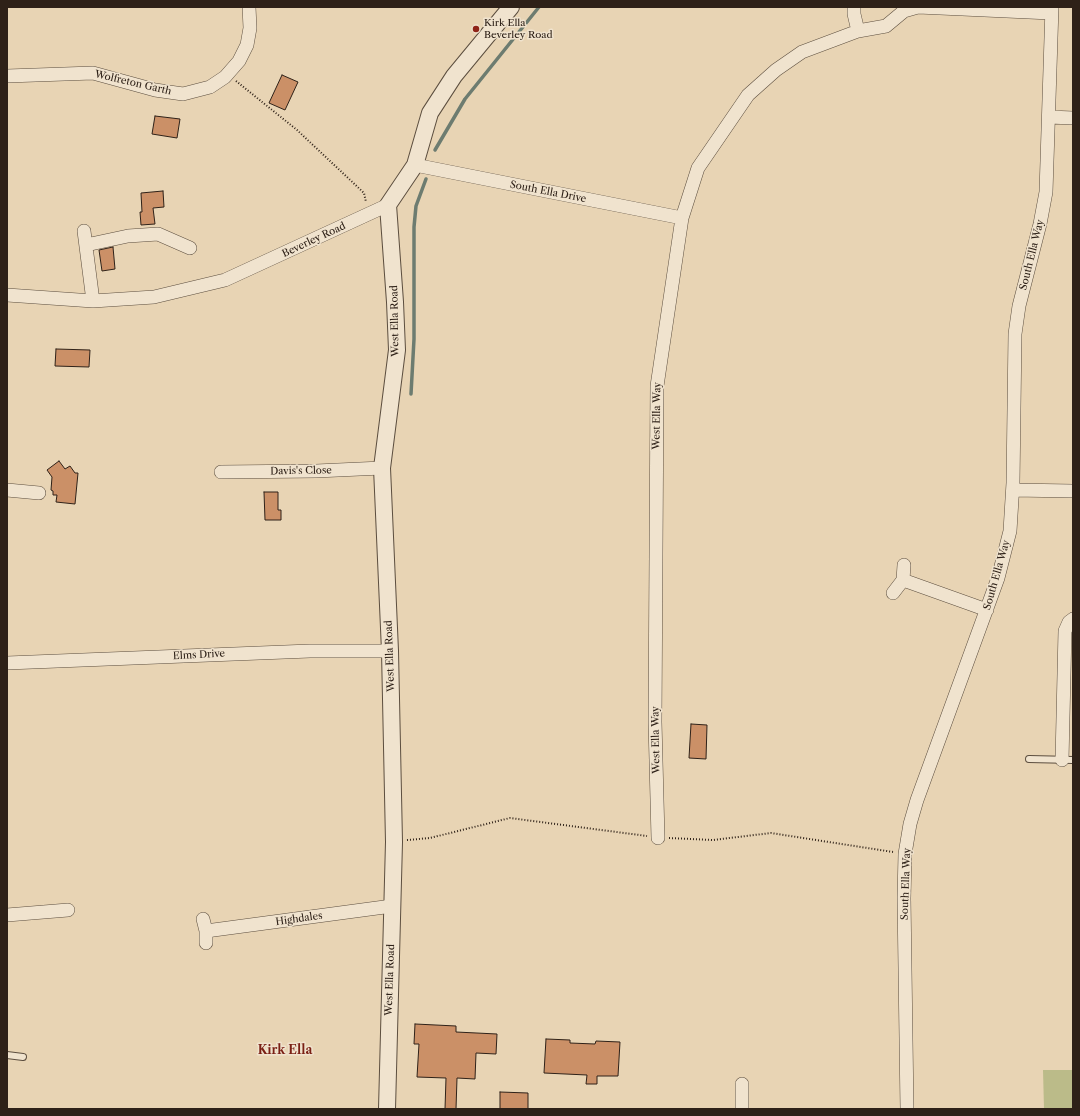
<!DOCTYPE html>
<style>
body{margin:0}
#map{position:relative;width:1080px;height:1116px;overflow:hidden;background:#e8d4b4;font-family:"Libre Caslon Text",serif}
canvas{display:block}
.frame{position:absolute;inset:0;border:8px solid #2e2118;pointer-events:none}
</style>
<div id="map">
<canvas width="1080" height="1116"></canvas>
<div class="frame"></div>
</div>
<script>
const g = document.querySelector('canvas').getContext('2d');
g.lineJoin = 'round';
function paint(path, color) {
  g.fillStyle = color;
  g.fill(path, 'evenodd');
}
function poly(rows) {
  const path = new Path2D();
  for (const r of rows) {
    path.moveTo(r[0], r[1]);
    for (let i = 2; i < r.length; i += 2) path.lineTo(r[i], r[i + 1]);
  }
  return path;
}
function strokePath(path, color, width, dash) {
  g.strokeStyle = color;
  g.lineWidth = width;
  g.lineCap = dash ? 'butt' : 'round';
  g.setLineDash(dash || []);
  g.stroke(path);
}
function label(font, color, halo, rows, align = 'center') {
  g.font = font + ' "Libre Caslon Text",serif';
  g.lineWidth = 3;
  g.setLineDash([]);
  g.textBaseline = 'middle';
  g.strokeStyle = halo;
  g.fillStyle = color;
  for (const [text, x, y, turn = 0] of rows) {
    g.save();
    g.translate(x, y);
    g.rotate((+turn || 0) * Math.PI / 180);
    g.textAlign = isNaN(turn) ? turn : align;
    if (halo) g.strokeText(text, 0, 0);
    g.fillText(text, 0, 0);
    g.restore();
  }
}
paint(poly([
 [1043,1070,1073,1070,1073,1109,1044,1109]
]), '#bbbb89');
strokePath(poly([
 [435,150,465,99,539,7],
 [411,394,414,339,414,227,416,206,426,179]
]), '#6d7c70', 3.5);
const building = poly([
 [282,75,298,82,285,110,269,103,282,75],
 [155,116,180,119,177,138,152,134,155,116],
 [163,191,164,207,153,208,155,224,141,225,140,212,142,212,141,193,163,191],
 [113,247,115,269,102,271,99,250,113,247],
 [56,349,90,350,89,367,55,366,56,349],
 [59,461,65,469,70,466,75,473,78,473,75,504,56,502,57,495,53,495,53,491,51,490,52,477,47,470,59,461],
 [264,492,278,492,278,510,281,510,281,520,265,520,264,492],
 [691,724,707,725,706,759,689,758,691,724],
 [415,1024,456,1026,456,1032,497,1034,496,1054,476,1053,475,1079,457,1078,456,1109,445,1109,446,1078,417,1077,419,1044,414,1044,415,1024],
 [546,1039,570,1040,570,1043,595,1044,596,1041,620,1042,618,1076,597,1076,597,1084,586,1084,587,1075,544,1073,546,1039],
 [500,1092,528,1093,528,1109,500,1109,500,1092]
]);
paint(building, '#cb9067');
strokePath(building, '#2e2118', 1);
const service = poly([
 [1029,759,1073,760],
 [7,1055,23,1057]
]);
const minor = poly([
 [854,7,854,14,858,31],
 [7,76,93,73,155,90,183,94,210,87,225,77,239,61,247,45,250,28,249,7],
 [1049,117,1073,118],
 [415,165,682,218],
 [84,231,93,301],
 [86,245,128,236,158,234,190,248],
 [7,295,93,301,154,297,225,280,388,205],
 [221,472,316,471,382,468],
 [7,490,39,493],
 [1013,490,1073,491],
 [903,580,987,610],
 [893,593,903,580,904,565],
 [7,663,310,651,390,651],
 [1062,760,1065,631,1069,622,1073,619],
 [658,838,655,722,657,386,682,218,698,168,748,95,776,70,802,52,858,31,886,26,904,11,918,7,1051,13],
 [7,915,68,910],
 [203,919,206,931,206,943],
 [206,931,392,906],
 [742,1084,742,1109],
 [907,1109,904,898,905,854,910,824,917,800,998,578,1010,531,1013,483,1015,334,1019,306,1040,224,1046,192,1052,7]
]);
const tertiary = poly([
 [387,1109,394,842,390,651,382,468,397,350,395,302,388,205,415,165,430,113,454,76,511,7]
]);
strokePath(service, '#5c4e3f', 8);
strokePath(minor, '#5c4e3f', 14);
strokePath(tertiary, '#5c4e3f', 18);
strokePath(poly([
 [236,81,297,130,364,193,366,202],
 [669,838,713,840,771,833,893,852],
 [407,840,430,838,510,818,647,836]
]), '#2e2118', 2, [1, 2]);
strokePath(service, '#f0e3ce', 6);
strokePath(minor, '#f0e3ce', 13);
strokePath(tertiary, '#f0e3ce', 16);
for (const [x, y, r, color] of [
 [476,29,4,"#8f2418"]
]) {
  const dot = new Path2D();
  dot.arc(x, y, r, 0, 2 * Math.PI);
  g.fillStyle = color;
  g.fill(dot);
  strokePath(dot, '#f0e3ce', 1.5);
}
label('10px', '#2e2118', '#f0e3ce', [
 ["Kirk Ella",484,23],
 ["Beverley Road",484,35]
], 'left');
label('10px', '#2e2118', '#f0e3ce', [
 ["Wolfreton Garth",133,83,13],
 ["South Ella Drive",548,192,11],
 ["Beverley Road",314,240,-25],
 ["South Ella Way",1032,255,-76],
 ["West Ella Road",395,321,-91],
 ["West Ella Way",657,416,-89],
 ["Davis's Close",301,471,-1],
 ["South Ella Way",997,575,-74],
 ["Elms Drive",199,655,-3],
 ["West Ella Road",390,656,-92],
 ["West Ella Way",656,740,-91],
 ["South Ella Way",906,884,-88],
 ["Highdales",299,919,-8],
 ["West Ella Road",390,980,-88]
]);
label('bold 12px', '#7a1f14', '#f0e3ce', [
 ["Kirk Ella",285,1051]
]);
</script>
